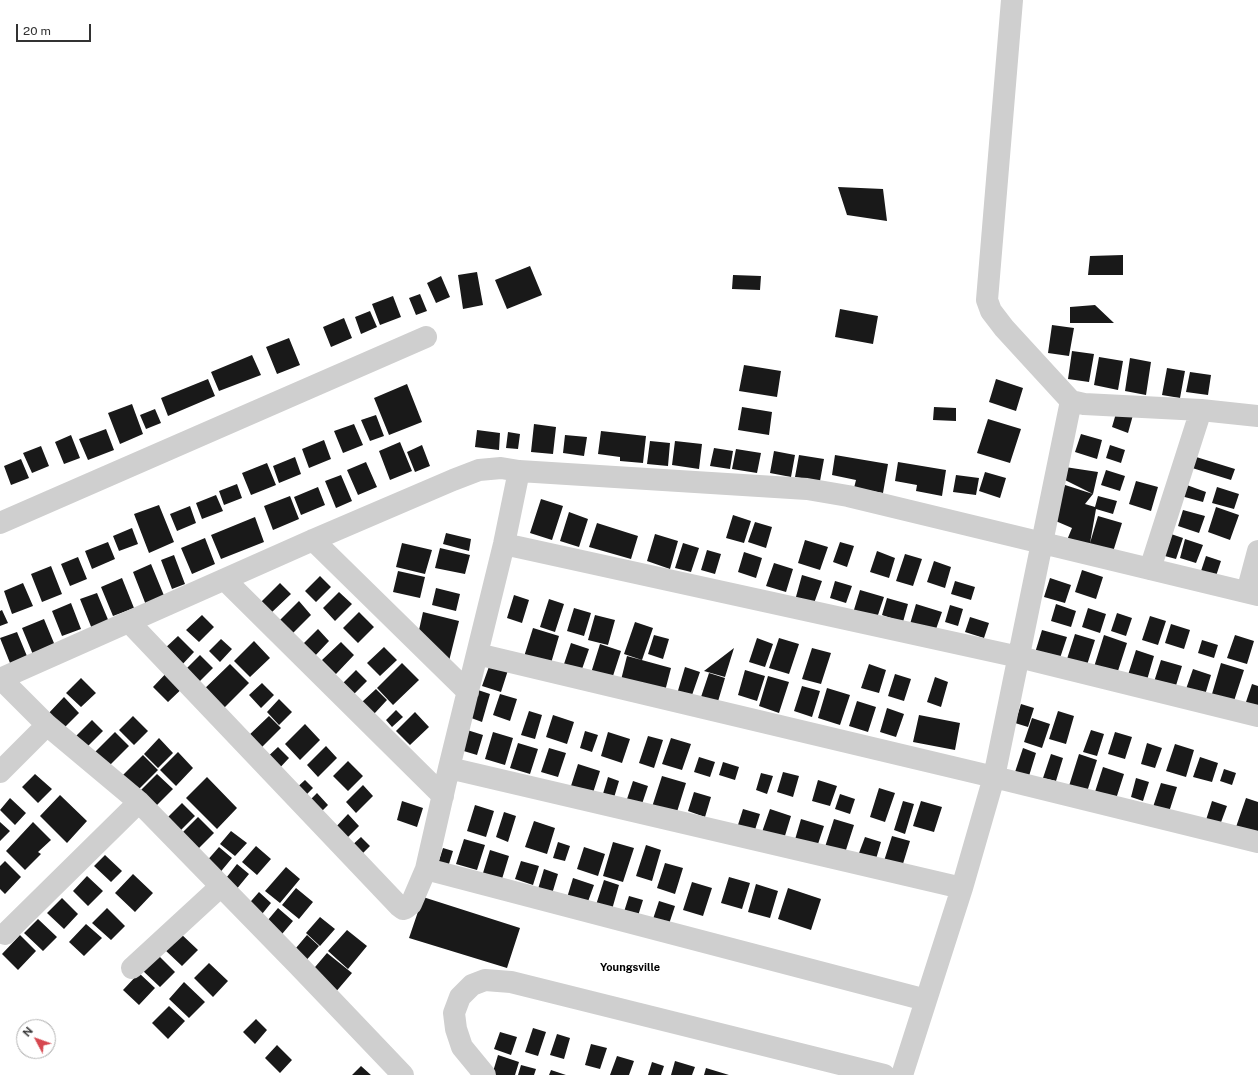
<!DOCTYPE html>
<style>
body{margin:0}
#map{position:relative;width:1258px;height:1075px;overflow:hidden;background:#fff;font-family:"Public Sans",sans-serif}
canvas{display:block}
.north{position:absolute;left:16px;top:1019px;width:40px;height:40px;box-sizing:border-box;background:#fff;border:1px solid #adadad;border-radius:50%;rotate:311deg;font-size:11px;font-weight:700;line-height:16px;text-align:center;color:#323232}
.north::after{content:'';display:block;margin:auto;width:14px;height:18px;background:#d6474f;clip-path:polygon(50% 0,100% 100%,50% 72%,0 100%)}
.scale{position:absolute;left:16px;top:24px;width:75px;height:18px;box-sizing:border-box;border:2px solid #323232;border-top:0;padding-left:5px;font-size:12px;line-height:14px;white-space:nowrap;color:#323232;-webkit-text-stroke:3px #fff;paint-order:stroke}
</style>
<div id="map">
<canvas width="1258" height="1075"></canvas>
<div class="north">N</div>
<div class="scale">20 m</div>
</div>
<script>
const g = document.querySelector('canvas').getContext('2d');
g.lineJoin = 'round';
function paint(path, color) {
  g.fillStyle = color;
  g.fill(path, 'evenodd');
}
function poly(rows) {
  const path = new Path2D();
  for (const r of rows) {
    path.moveTo(r[0], r[1]);
    for (let i = 2; i < r.length; i += 2) path.lineTo(r[i], r[i + 1]);
  }
  return path;
}
function strokePath(path, color, width, dash) {
  g.strokeStyle = color;
  g.lineWidth = width;
  g.lineCap = dash ? 'butt' : 'round';
  g.setLineDash(dash || []);
  g.stroke(path);
}
function label(font, color, halo, rows, align = 'center') {
  g.font = font + ' "Public Sans",sans-serif';
  g.lineWidth = 4;
  g.setLineDash([]);
  g.textBaseline = 'middle';
  g.strokeStyle = halo;
  g.fillStyle = color;
  for (const [text, x, y, turn = 0] of rows) {
    g.save();
    g.translate(x, y);
    g.rotate((+turn || 0) * Math.PI / 180);
    g.textAlign = isNaN(turn) ? turn : align;
    if (halo) g.strokeText(text, 0, 0);
    g.fillText(text, 0, 0);
    g.restore();
  }
}
paint(poly([
 [838,187,883,189,887,221,847,215],
 [1123,255,1123,275,1088,275,1090,256],
 [530,266,542,295,507,309,495,280],
 [477,272,483,305,463,309,458,275],
 [733,275,761,276,760,290,732,289],
 [441,276,450,297,436,303,427,283],
 [420,294,427,311,416,315,409,298],
 [393,296,401,317,380,325,372,304],
 [1095,305,1114,323,1070,323,1070,307],
 [840,309,878,316,873,344,835,337],
 [370,311,377,327,361,334,355,317],
 [344,318,352,338,331,347,323,327],
 [1052,325,1074,328,1069,356,1048,353],
 [289,338,300,365,277,374,266,347],
 [1072,351,1094,354,1089,382,1068,379],
 [252,355,261,375,219,391,211,372],
 [1099,357,1123,361,1118,390,1094,385],
 [1130,358,1151,362,1146,395,1125,391],
 [744,365,781,371,777,397,739,391],
 [1167,368,1185,371,1180,398,1162,395],
 [1190,372,1211,375,1208,395,1186,392],
 [208,379,215,396,168,416,161,398],
 [996,379,1023,388,1016,411,989,402],
 [407,384,422,422,389,435,374,398],
 [132,404,143,434,120,444,108,413],
 [742,407,772,412,769,435,738,430],
 [934,407,956,408,956,421,933,420],
 [155,409,161,423,146,429,140,415],
 [1117,410,1133,415,1128,433,1112,427],
 [376,415,384,436,370,441,361,420],
 [988,419,1021,429,1010,463,977,453],
 [354,424,363,445,343,453,334,431],
 [534,424,556,427,553,454,531,452],
 [106,429,114,450,88,460,79,439],
 [477,430,500,433,499,450,475,447],
 [601,431,646,436,643,463,620,461,620,457,598,454],
 [508,432,520,434,518,449,506,448],
 [1081,434,1102,440,1097,459,1075,452],
 [71,435,80,458,64,464,55,442],
 [565,435,587,437,584,456,563,453],
 [324,440,331,459,309,468,302,449],
 [650,441,670,443,668,466,647,464],
 [675,441,702,444,699,469,672,465],
 [400,442,412,471,390,480,379,451],
 [422,445,430,466,415,472,407,452],
 [1110,445,1125,450,1121,463,1106,458],
 [41,446,49,466,32,473,23,453],
 [714,448,733,451,730,469,710,466],
 [736,449,761,453,757,473,732,469],
 [774,451,795,455,791,477,770,473],
 [799,455,824,459,820,481,795,477],
 [835,455,888,464,883,493,854,488,856,480,832,475],
 [1193,456,1235,469,1231,480,1189,467],
 [295,457,301,474,279,483,273,466],
 [21,459,29,478,11,485,4,466],
 [366,462,377,487,358,495,347,470],
 [898,462,946,470,942,496,916,491,917,485,895,481],
 [267,463,276,485,251,495,242,473],
 [1065,467,1098,472,1093,494,1085,504,1095,507,1098,496,1117,501,1113,514,1096,509,1090,543,1098,516,1122,523,1112,555,1067,540,1072,528,1051,519,1065,485,1093,494,1061,478],
 [1106,470,1125,476,1120,491,1101,485],
 [985,472,1006,478,1000,498,979,491],
 [341,475,352,501,336,508,325,481],
 [956,475,979,478,976,495,953,492],
 [1136,481,1158,487,1151,511,1129,504],
 [237,484,242,498,224,505,219,491],
 [1184,484,1206,492,1203,502,1181,496],
 [318,487,325,505,301,515,294,497],
 [1217,487,1239,494,1234,509,1212,503],
 [216,495,223,511,202,519,196,503],
 [290,496,299,519,273,530,264,506],
 [541,499,563,506,552,540,530,533],
 [159,505,174,542,149,553,134,514],
 [190,506,196,523,177,531,170,514],
 [1216,507,1239,515,1230,540,1208,532],
 [1183,510,1205,516,1199,533,1178,526],
 [569,512,588,519,579,547,560,541],
 [733,515,751,521,744,543,726,538],
 [255,517,264,542,221,559,211,535],
 [755,522,772,527,766,548,748,542],
 [597,523,638,536,631,559,589,547],
 [132,528,138,544,119,551,113,536],
 [446,533,471,539,469,551,443,544],
 [1168,533,1183,538,1176,559,1161,555],
 [655,534,678,541,670,569,647,561],
 [205,538,215,564,192,574,181,548],
 [1185,539,1203,545,1196,563,1180,558],
 [805,540,828,547,820,570,798,563],
 [108,542,115,559,92,569,85,551],
 [840,542,854,546,847,567,833,562],
 [402,543,432,550,425,574,396,567],
 [683,543,699,548,691,572,675,568],
 [440,548,470,555,465,574,435,568],
 [707,550,721,554,715,574,701,570],
 [877,551,895,558,889,578,870,572],
 [744,552,762,558,756,578,738,572],
 [905,554,922,559,913,586,896,581],
 [174,555,185,584,172,589,161,560],
 [1206,556,1221,561,1216,576,1201,571],
 [78,557,87,579,70,586,61,564],
 [934,561,951,567,945,588,927,582],
 [774,563,793,569,786,592,766,586],
 [151,564,165,598,146,605,133,572],
 [51,566,62,594,42,602,31,574],
 [1082,570,1103,577,1096,599,1075,592],
 [398,571,425,577,420,598,393,592],
 [802,575,822,581,812,609,794,604],
 [320,576,331,587,316,602,305,591],
 [122,578,134,608,113,616,101,587],
 [1050,578,1071,585,1065,603,1044,597],
 [835,581,852,586,846,603,830,598],
 [955,581,975,587,971,600,951,594],
 [23,583,33,606,12,614,4,591],
 [280,583,291,594,271,613,260,603],
 [436,588,460,594,456,611,432,605],
 [860,590,884,597,876,621,853,613],
 [339,592,352,604,335,621,323,608],
 [97,593,109,622,92,629,80,599],
 [514,595,529,600,522,623,507,618],
 [887,598,908,604,903,622,882,615],
 [549,599,564,604,555,632,540,627],
 [299,601,311,615,292,634,279,621],
 [71,603,81,629,62,636,52,611],
 [916,604,942,612,935,632,910,624],
 [1056,604,1076,611,1071,627,1051,621],
 [950,605,963,609,958,626,945,622],
 [574,608,591,613,584,636,567,631],
 [1088,608,1106,614,1100,633,1082,627],
 [2,610,8,623,0,626,0,611],
 [359,612,374,627,358,643,343,628],
 [423,612,459,621,448,665,417,639],
 [1117,613,1132,618,1126,636,1111,631],
 [202,615,214,627,199,642,186,630],
 [595,615,615,620,608,645,588,640],
 [1150,616,1166,621,1158,645,1142,640],
 [970,617,989,623,984,638,965,632],
 [44,619,56,648,34,657,22,628],
 [635,622,653,628,642,660,624,654],
 [1171,624,1190,630,1184,649,1165,643],
 [533,628,559,636,549,670,522,663],
 [318,629,329,641,313,658,301,646],
 [1042,630,1067,637,1058,664,1034,656],
 [17,632,29,661,12,668,0,638],
 [1075,634,1095,640,1087,665,1067,659],
 [654,635,669,639,663,659,648,654],
 [1104,635,1127,643,1117,674,1094,667],
 [1235,635,1254,641,1247,664,1227,658],
 [178,636,194,652,179,668,162,651],
 [757,638,773,644,765,667,749,662],
 [779,638,799,644,789,674,769,668],
 [221,639,232,649,220,662,209,651],
 [1202,640,1218,645,1214,658,1198,653],
 [254,641,270,658,250,677,234,661],
 [341,642,354,655,336,674,322,660],
 [571,643,589,649,581,672,563,667],
 [600,644,621,651,612,679,591,673],
 [384,647,397,660,380,676,367,663],
 [734,648,725,677,704,671],
 [812,648,831,653,821,684,802,679],
 [1136,650,1154,656,1147,680,1128,675],
 [200,655,213,668,196,685,183,672],
 [627,656,671,668,664,695,620,684],
 [1161,660,1182,666,1174,692,1153,685],
 [491,661,509,667,501,692,482,686],
 [402,663,419,680,393,705,377,688],
 [1221,663,1244,670,1234,701,1212,694],
 [230,664,249,683,218,714,199,694],
 [869,664,886,670,879,693,861,688],
 [173,666,189,682,168,702,153,687],
 [685,667,700,672,691,698,677,694],
 [1193,669,1211,675,1205,695,1186,689],
 [356,670,367,681,354,694,343,683],
 [745,670,765,676,757,701,738,695],
 [709,673,725,678,716,708,699,703],
 [895,674,911,679,904,701,888,696],
 [768,676,789,682,779,713,759,706],
 [935,677,948,682,941,707,927,702],
 [81,678,96,693,81,707,66,693],
 [262,683,274,695,261,708,249,695],
 [1252,684,1258,686,1258,709,1245,705],
 [802,686,820,691,812,717,794,711],
 [827,688,850,695,840,725,818,718],
 [376,689,387,700,374,714,362,702],
 [475,689,490,694,482,722,466,716],
 [500,694,517,699,510,721,493,715],
 [64,697,79,713,61,731,46,716],
 [279,699,292,712,279,725,267,712],
 [857,701,876,707,868,732,849,726],
 [1021,704,1034,708,1028,727,1015,723],
 [887,708,904,714,896,737,880,732],
 [396,710,403,717,392,727,386,720],
 [529,711,542,715,535,739,521,735],
 [1058,711,1074,716,1066,744,1049,739],
 [415,712,429,727,410,745,396,731],
 [553,715,574,722,567,744,546,737],
 [919,715,960,723,955,750,913,742],
 [133,716,148,731,134,745,119,730],
 [269,716,281,728,259,750,246,738],
 [1032,718,1050,724,1042,748,1024,742],
 [92,720,103,731,85,749,74,738],
 [305,724,320,740,300,760,285,744],
 [464,729,483,735,477,755,457,749],
 [1091,730,1104,734,1097,756,1083,752],
 [585,731,598,735,592,752,580,748],
 [115,732,129,746,106,769,92,755],
 [493,732,513,738,505,765,485,759],
 [608,732,630,739,622,763,601,756],
 [1115,732,1132,737,1125,759,1108,754],
 [648,736,663,740,654,768,639,763],
 [159,738,173,753,158,768,144,754],
 [671,738,691,744,682,770,662,764],
 [518,743,538,749,530,774,510,768],
 [1147,743,1162,748,1155,768,1141,764],
 [1175,744,1194,750,1186,777,1166,771],
 [326,746,337,758,318,777,307,765],
 [278,747,289,758,275,773,263,761],
 [549,748,566,753,558,777,541,772],
 [1023,748,1036,753,1029,776,1015,772],
 [178,752,193,768,176,786,160,770],
 [1051,754,1063,758,1056,781,1043,778],
 [1079,754,1097,760,1087,792,1069,786],
 [143,755,158,770,135,793,120,778],
 [699,757,715,762,710,777,694,772],
 [1200,757,1218,763,1212,782,1193,777],
 [348,761,363,776,348,791,333,776],
 [723,762,739,767,735,780,719,775],
 [578,764,600,771,592,796,570,789],
 [1103,767,1124,774,1115,802,1094,795],
 [1224,769,1236,773,1232,785,1220,781],
 [783,772,799,776,793,797,777,792],
 [761,773,773,776,767,794,756,790],
 [35,774,52,789,38,803,22,787],
 [157,774,173,789,152,810,136,795],
 [662,776,686,783,676,815,652,807],
 [207,777,237,808,217,829,186,798],
 [608,777,619,781,613,801,602,797],
 [1136,778,1149,782,1143,801,1131,797],
 [305,780,313,788,302,799,293,791],
 [818,780,837,786,830,806,812,801],
 [633,781,648,786,642,804,627,799],
 [1161,783,1177,787,1169,812,1153,807],
 [363,785,373,796,356,813,346,802],
 [879,788,895,793,885,822,870,817],
 [694,792,711,797,705,817,688,811],
 [317,793,328,805,318,815,307,803],
 [840,794,855,799,850,814,835,809],
 [60,795,87,821,67,843,40,816],
 [10,798,26,813,15,825,0,810],
 [1246,798,1258,802,1258,832,1236,827],
 [402,801,423,808,417,827,397,820],
 [903,801,914,804,905,834,894,830],
 [921,801,942,807,934,832,913,826],
 [1212,801,1227,806,1220,825,1206,820],
 [182,803,195,816,177,834,164,821],
 [475,805,494,811,486,837,467,831],
 [743,809,760,814,754,833,737,828],
 [770,809,791,816,784,839,762,832],
 [504,812,516,816,508,842,496,837],
 [348,814,359,826,344,841,333,830],
 [198,817,214,833,195,852,179,836],
 [801,819,824,826,816,850,794,843],
 [834,819,854,825,845,853,825,847],
 [534,821,555,828,547,854,525,847],
 [0,822,10,831,0,841],
 [33,822,51,840,38,852,41,854,25,870,6,851],
 [231,831,247,843,235,856,220,844],
 [892,836,910,841,902,867,884,861],
 [361,837,370,846,357,859,348,849],
 [865,837,881,842,876,859,859,853],
 [464,839,485,845,477,870,456,864],
 [558,842,570,846,565,861,553,858],
 [613,842,634,848,623,882,603,876],
 [646,845,661,850,652,881,636,876],
 [256,846,271,859,257,875,242,862],
 [219,847,232,858,218,875,205,863],
 [584,847,605,854,598,876,577,869],
 [443,848,453,851,448,867,438,864],
 [490,850,509,856,502,879,483,873],
 [105,855,122,871,111,882,94,866],
 [5,861,21,877,5,894,0,889,0,866],
 [521,861,539,866,533,885,515,879],
 [665,863,683,868,675,894,657,888],
 [237,864,249,874,235,891,223,882],
 [286,867,300,879,280,903,265,891],
 [544,869,558,874,552,894,538,889],
 [133,874,153,893,135,912,115,893],
 [87,876,103,891,88,906,73,891],
 [729,877,750,883,742,909,721,903],
 [573,878,594,885,586,907,566,901],
 [604,880,619,885,611,913,595,908],
 [692,882,712,888,703,916,683,910],
 [756,884,778,891,770,918,748,912],
 [296,888,313,902,299,919,282,905],
 [788,888,821,899,811,930,778,919],
 [259,892,271,903,258,919,245,908],
 [629,896,643,900,637,919,623,915],
 [423,897,520,928,507,968,409,938],
 [62,898,78,914,64,929,47,913],
 [659,901,675,906,668,927,652,922],
 [107,908,125,926,111,940,92,923],
 [278,908,293,921,277,940,262,927],
 [320,917,335,929,320,946,306,933],
 [38,919,57,937,43,951,24,933],
 [86,924,102,938,84,956,69,942],
 [347,930,367,946,348,969,328,951],
 [180,933,198,950,182,966,164,949],
 [20,935,36,951,18,970,2,954],
 [307,935,319,946,302,965,290,955],
 [156,953,175,972,160,987,141,969],
 [327,953,352,973,334,994,310,973],
 [209,963,228,981,213,997,194,978],
 [139,973,155,988,139,1005,123,990],
 [184,982,205,1002,189,1018,169,999],
 [169,1006,185,1021,168,1039,152,1023],
 [256,1019,267,1030,255,1044,243,1032],
 [533,1028,546,1032,538,1056,525,1052],
 [500,1032,517,1037,511,1055,494,1049],
 [557,1034,570,1038,564,1059,550,1055],
 [591,1044,607,1048,600,1069,585,1065],
 [277,1045,292,1060,280,1073,265,1058],
 [498,1055,519,1062,515,1075,492,1075],
 [617,1056,634,1061,629,1075,610,1075],
 [675,1061,695,1067,692,1075,671,1075],
 [652,1062,664,1066,661,1075,648,1075],
 [521,1065,536,1069,534,1075,518,1075],
 [361,1066,371,1075,352,1075],
 [706,1068,729,1075,704,1075],
 [551,1070,566,1075,549,1075]
]), '#191919');
strokePath(poly([
 [1012,0,987,300,991,311,1004,328,1071,401],
 [0,523,426,337],
 [313,540,468,692],
 [504,544,1019,657,1258,716],
 [1150,569,1201,410],
 [225,580,443,796],
 [1247,592,1258,551],
 [129,622,399,906,403,909,406,908,411,904,426,869,449,768,504,544,519,471],
 [477,654,994,777,1258,842],
 [0,678,47,725,139,802,298,965,403,1075],
 [0,679,313,540,453,480,479,470,501,468,519,471,807,489,848,496,1258,595],
 [449,768,962,888],
 [0,772,47,725],
 [426,869,926,1000],
 [5,934,139,802],
 [132,968,220,887],
 [485,1075,462,1047,456,1029,454,1013,460,997,472,985,485,980,511,982,884,1075],
 [902,1075,962,888,994,777,1071,401,1084,404,1201,410,1258,416]
]), '#cfcfcf', 22);
label('bold 11px', '#000', '#fff', [
 ["Youngsville",630,968]
]);
</script>
